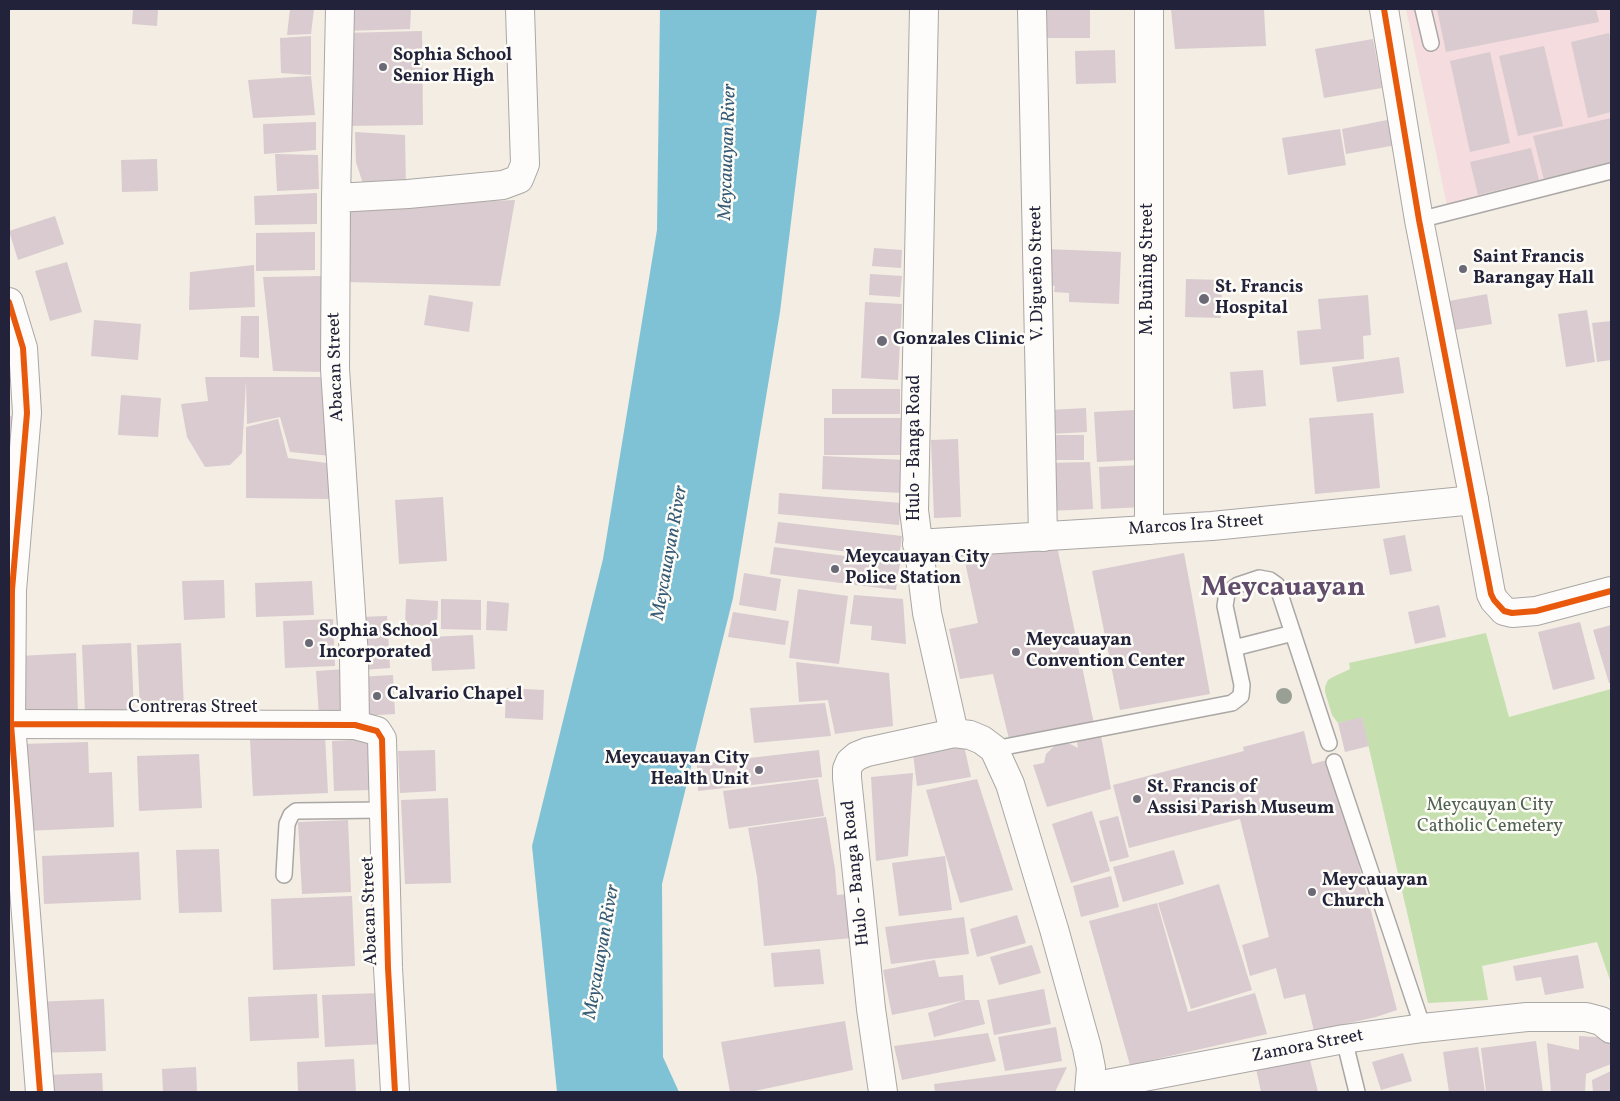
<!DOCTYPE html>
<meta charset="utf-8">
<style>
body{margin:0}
#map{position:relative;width:1620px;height:1101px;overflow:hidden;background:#f3ede4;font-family:Vollkorn,serif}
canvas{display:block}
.frame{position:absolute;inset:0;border:10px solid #22223b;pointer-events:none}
</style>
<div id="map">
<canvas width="1620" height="1101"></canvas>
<div class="frame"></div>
</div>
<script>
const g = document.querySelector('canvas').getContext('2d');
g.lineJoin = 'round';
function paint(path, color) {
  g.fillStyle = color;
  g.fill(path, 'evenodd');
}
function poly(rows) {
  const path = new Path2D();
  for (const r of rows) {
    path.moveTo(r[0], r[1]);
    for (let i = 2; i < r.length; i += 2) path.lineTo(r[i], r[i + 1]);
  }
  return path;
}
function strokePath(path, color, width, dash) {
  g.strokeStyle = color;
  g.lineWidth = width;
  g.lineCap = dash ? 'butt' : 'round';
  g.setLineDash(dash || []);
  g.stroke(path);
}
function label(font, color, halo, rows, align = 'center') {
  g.font = font + ' Vollkorn,serif';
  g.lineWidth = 5;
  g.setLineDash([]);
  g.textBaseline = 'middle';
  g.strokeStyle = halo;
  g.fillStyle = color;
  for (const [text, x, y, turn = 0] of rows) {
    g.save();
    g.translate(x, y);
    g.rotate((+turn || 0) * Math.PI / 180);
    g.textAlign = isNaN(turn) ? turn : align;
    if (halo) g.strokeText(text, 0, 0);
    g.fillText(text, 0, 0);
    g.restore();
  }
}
paint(poly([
 [1406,9,1611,9,1611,168,1448,210]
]), '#f4dcdf');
paint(poly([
 [1486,633,1509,717,1611,689,1611,983,1597,942,1482,966,1488,1000,1428,1003,1362,718,1338,723,1332,715,1325,692,1325,687,1328,680,1333,677,1350,669,1349,663]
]), '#c6dfae');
paint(poly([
 [660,9,817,9,780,312,733,598,662,884,663,1057,679,1092,557,1092,532,846,603,559,657,230]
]), '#80c2d5');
paint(poly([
 [133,9,158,9,157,26,132,24],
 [290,9,314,9,311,34,287,35],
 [344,9,411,9,410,29,343,31],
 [1047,9,1090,9,1090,38,1047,38],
 [1171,9,1264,9,1266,46,1175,49],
 [1437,9,1596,9,1599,22,1446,52],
 [422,31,423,125,345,126,343,33],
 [1609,33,1611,41,1611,112,1588,118,1571,42],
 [311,36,311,75,281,73,280,38],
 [1373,39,1382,88,1324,98,1315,49],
 [1544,46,1563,126,1518,136,1499,56],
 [1115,50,1116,83,1076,84,1075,51],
 [1490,52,1510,143,1470,152,1450,61],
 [311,76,315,115,253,118,248,80],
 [1397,118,1402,144,1346,154,1342,129],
 [1611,118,1611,164,1544,180,1533,136],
 [316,122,316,150,264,154,263,124],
 [1340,129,1346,165,1288,175,1282,138],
 [355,132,405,135,406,188,365,190,356,162],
 [1531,148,1539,180,1478,195,1470,162],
 [275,154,318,155,319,189,277,191],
 [157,159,158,191,122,192,121,160],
 [317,193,317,224,255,225,254,196],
 [515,200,500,286,348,282,340,208],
 [55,216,64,244,18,260,9,231],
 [315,232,315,270,256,271,256,233],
 [874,248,902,250,901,268,872,266],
 [1045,249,1121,252,1119,304,1069,302,1069,293,1054,292,1055,286,1043,285],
 [67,262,82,312,50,321,35,271],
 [254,265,255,307,189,310,190,272],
 [870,274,902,276,900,297,869,295],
 [325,276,328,372,273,371,263,277],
 [1186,279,1222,280,1221,318,1185,317],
 [1487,294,1492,324,1455,330,1449,301],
 [429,295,473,302,469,332,424,325],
 [1368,295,1371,335,1363,336,1364,359,1300,365,1297,331,1321,329,1318,299],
 [865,302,902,304,898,380,861,378],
 [1587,310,1595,362,1566,367,1558,314],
 [241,316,259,316,259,358,240,357],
 [94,320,141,324,138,360,91,356],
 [1611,321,1611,360,1597,362,1592,323],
 [1399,357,1404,393,1337,402,1332,367],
 [1263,370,1266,406,1233,409,1230,372],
 [205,377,331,377,331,456,290,452,280,417,247,424,246,380,242,453,230,465,205,467,187,437,181,404,208,401],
 [832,389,900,389,900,414,832,414],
 [121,395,161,398,158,437,118,435],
 [1086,408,1087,432,1050,434,1049,410],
 [1136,410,1138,460,1097,462,1094,412],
 [1373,413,1380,488,1315,494,1309,418],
 [9,416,18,417,9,473],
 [824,418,901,418,901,455,824,455],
 [278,419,288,458,327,463,329,499,246,498,246,427],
 [1054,435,1084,435,1084,460,1053,460],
 [958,439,961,517,934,518,931,440],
 [823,456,904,460,903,493,822,489],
 [1090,462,1093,509,1049,511,1047,463],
 [1143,465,1144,507,1101,509,1099,467],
 [779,493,901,503,899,525,778,514],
 [443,497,447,561,399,564,395,500],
 [778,522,902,536,899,558,775,543],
 [1405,535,1412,571,1390,575,1383,539],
 [1057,546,1094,724,1009,739,993,674,960,679,949,629,978,623,964,557],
 [774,547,900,563,896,590,770,574],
 [1184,553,1210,694,1120,710,1092,571],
 [744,573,781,579,776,611,739,605],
 [224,580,225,618,184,620,182,581],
 [312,581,314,615,256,617,255,583],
 [798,589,848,596,839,664,789,658],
 [854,595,903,599,906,644,871,640,872,626,850,624],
 [406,599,438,601,437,629,405,627],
 [441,599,481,600,481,630,441,629],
 [487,601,509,603,507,631,486,630],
 [1439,605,1446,637,1415,644,1408,612],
 [733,612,789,621,785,645,728,637],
 [387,616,390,668,362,670,360,617],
 [333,619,335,666,285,668,283,621],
 [1580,622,1595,679,1553,690,1538,632],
 [1611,625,1611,683,1609,683,1593,630],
 [473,635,475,669,432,671,430,637],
 [131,643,134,711,85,712,82,645],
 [181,643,184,709,140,711,137,645],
 [76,653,78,714,23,716,20,656],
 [796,662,889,673,893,726,835,734,828,700,799,702],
 [346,669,350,714,319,716,316,671],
 [393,675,395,714,361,716,359,677],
 [506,688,544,690,543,720,505,718],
 [825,703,831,736,754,743,750,708],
 [1362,717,1369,746,1345,752,1338,723],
 [1304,731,1312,764,1331,759,1397,1010,1376,1017,1314,1031,1305,994,1284,999,1276,968,1250,976,1242,945,1269,937,1240,819,1129,848,1113,785,1244,751,1243,747],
 [325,736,328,793,253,796,250,740],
 [1101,736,1111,789,1047,807,1033,765,1044,763,1046,754,1052,748,1060,743,1070,744,1078,748,1077,742],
 [370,739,372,790,334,791,332,741],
 [88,742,89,773,112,772,114,827,26,831,22,744],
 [964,746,971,777,917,786,913,754],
 [435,750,436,791,400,793,398,751],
 [819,750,822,777,698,791,697,764],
 [199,754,202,808,139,811,137,756],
 [913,773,908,856,876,861,871,777],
 [818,779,824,816,729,829,723,791],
 [977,779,1013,890,960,903,926,790],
 [448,798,451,883,405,884,401,800],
 [1092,811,1110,871,1071,883,1052,824],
 [1118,816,1129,857,1110,862,1099,821],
 [826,817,835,869,837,895,848,894,852,938,764,946,757,877,748,828],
 [348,820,351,892,302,894,298,822],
 [219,849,222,912,179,913,176,850],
 [1174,850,1184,884,1123,902,1113,867],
 [139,852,141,900,44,904,42,856],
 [945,856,952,910,899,916,892,863],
 [1111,876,1119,907,1081,917,1073,886],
 [1219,884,1252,990,1191,1009,1158,903],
 [352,896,355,966,273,970,271,899],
 [1157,903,1188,1012,1255,993,1267,1034,1130,1065,1089,921],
 [1017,915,1026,943,977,957,970,929],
 [964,917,969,954,891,964,885,927],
 [1032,945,1041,973,999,985,990,957],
 [820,949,824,984,774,987,771,953],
 [1578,955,1584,988,1545,995,1541,977,1516,981,1513,966],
 [935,960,939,977,963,975,965,1000,892,1015,883,970],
 [1044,989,1051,1024,994,1035,987,1000],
 [382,993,384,1044,325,1047,322,995],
 [317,994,319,1038,250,1041,248,997],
 [104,999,106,1051,37,1053,35,1002],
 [965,1000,979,1000,985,1024,934,1037,928,1013],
 [845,1021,853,1070,750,1092,730,1092,721,1042],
 [1056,1027,1062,1061,1005,1071,998,1037],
 [988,1033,996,1061,902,1080,894,1046],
 [1579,1036,1611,1038,1611,1064,1586,1074,1585,1092,1551,1092,1547,1043,1579,1050],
 [1536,1041,1543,1092,1486,1092,1481,1048],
 [1478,1047,1485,1092,1449,1092,1443,1052],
 [1308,1052,1318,1092,1261,1092,1255,1064],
 [1403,1053,1412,1081,1381,1090,1372,1062],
 [354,1059,356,1092,298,1092,297,1062],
 [196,1067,197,1092,163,1092,162,1069],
 [1067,1067,1055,1092,935,1092,934,1084],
 [1611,1071,1611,1092,1593,1092,1592,1080],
 [102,1073,103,1092,45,1092,45,1075]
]), '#d9cbcf');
const lane = poly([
 [1423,9,1431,43],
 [1419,220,1611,171],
 [1234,648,1293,633],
 [994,749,1232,703,1241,696,1242,685,1225,606,1227,593,1238,585,1259,578,1270,580,1277,585,1329,743],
 [1334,762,1423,1028],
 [284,875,287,824,291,815,296,811,384,810],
 [1344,1039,1357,1092]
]);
const street = poly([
 [340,9,336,198,335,369,354,657,355,725],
 [1032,9,1043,537],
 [1384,9,1419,220,1474,500],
 [336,198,408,194,503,185,519,179,525,164,520,9],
 [9,302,23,348,27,413,12,590,11,724,40,1092],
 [1149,530,1149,9],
 [1091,1087,1344,1039,1423,1028,1527,1017,1586,1017,1601,1021,1611,1029]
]);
const secondary = poly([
 [924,9,914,510,927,613,954,733],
 [917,544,1212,526,1474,500,1491,594,1494,600,1504,611,1512,613,1536,611,1611,591],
 [9,724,355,725,377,731,382,739,388,968,395,1092],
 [883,1092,871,1009,847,778,847,769,850,762,857,756,867,752,954,733,970,735,982,740,994,749,1010,784,1054,929,1087,1048,1091,1068,1089,1092]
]);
strokePath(lane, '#aaa7a4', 18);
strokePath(street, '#aaa7a4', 30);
strokePath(secondary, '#aaa7a4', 30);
strokePath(lane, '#fdfcfb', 15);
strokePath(street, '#fdfcfb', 28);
strokePath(secondary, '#fdfcfb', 28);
strokePath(poly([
 [1384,9,1419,220,1491,594,1494,600,1504,611,1512,613,1536,611,1611,591],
 [9,302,23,348,27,413,12,590,11,724,40,1092],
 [9,724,355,725,377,731,382,739,388,968,395,1092]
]), '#e8590c', 6);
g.fillStyle = '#999f95';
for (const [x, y] of [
 [1284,696]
]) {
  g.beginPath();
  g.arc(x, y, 8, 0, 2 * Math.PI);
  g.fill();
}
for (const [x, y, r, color] of [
 [383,67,5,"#6b6976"],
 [1463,269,5,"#6b6976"],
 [1204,299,6,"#6b6976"],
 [882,341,6,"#6b6976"],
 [835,569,5,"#6b6976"],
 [309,643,5,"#6b6976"],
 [1016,652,5,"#6b6976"],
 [377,696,5,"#6b6976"],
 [759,770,5,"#6b6976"],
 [1137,799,5,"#6b6976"],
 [1312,892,5,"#6b6976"]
]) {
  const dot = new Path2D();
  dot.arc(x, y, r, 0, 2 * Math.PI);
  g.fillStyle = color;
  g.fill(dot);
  strokePath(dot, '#fdfcf7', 2);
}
label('bold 18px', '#22223b', '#fdfcf7', [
 ["Sophia School",393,57],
 ["Senior High",393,78],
 ["Saint Francis",1473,259],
 ["Barangay Hall",1473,280],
 ["St. Francis",1215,289],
 ["Hospital",1215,310],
 ["Gonzales Clinic",893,341],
 ["Meycauayan City",845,559],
 ["Police Station",845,580],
 ["Sophia School",319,633],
 ["Incorporated",319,654],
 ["Meycauayan",1026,642],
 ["Convention Center",1026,663],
 ["Calvario Chapel",387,696],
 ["Meycauayan City",749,760,"right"],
 ["Health Unit",749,781,"right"],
 ["St. Francis of",1147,789],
 ["Assisi Parish Museum",1147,810],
 ["Meycauayan",1322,882],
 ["Church",1322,903]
], 'left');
label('18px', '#22223b', '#fdfcf7', [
 ["M. Buñing Street",1149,269,-90],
 ["V. Digueño Street",1038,273,-91],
 ["Abacan Street",337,367,-92],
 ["Hulo - Banga Road",916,448,-90],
 ["Marcos Ira Street",1196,526,-4],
 ["Contreras Street",193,709],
 ["Hulo - Banga Road",857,873,-96],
 ["Abacan Street",371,911,-92],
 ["Zamora Street",1308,1047,-11]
]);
label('18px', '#4f6054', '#fdfcf7', [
 ["Meycauyan City",1490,807],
 ["Catholic Cemetery",1490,828]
]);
label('italic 19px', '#345a76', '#fdfcf7', [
 ["Meycauayan River",729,152,-88],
 ["Meycauayan River",671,553,-80],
 ["Meycauayan River",603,952,-80]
]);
label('bold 28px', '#614d6b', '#fdfcf7', [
 ["Meycauayan",1283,590]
]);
</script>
